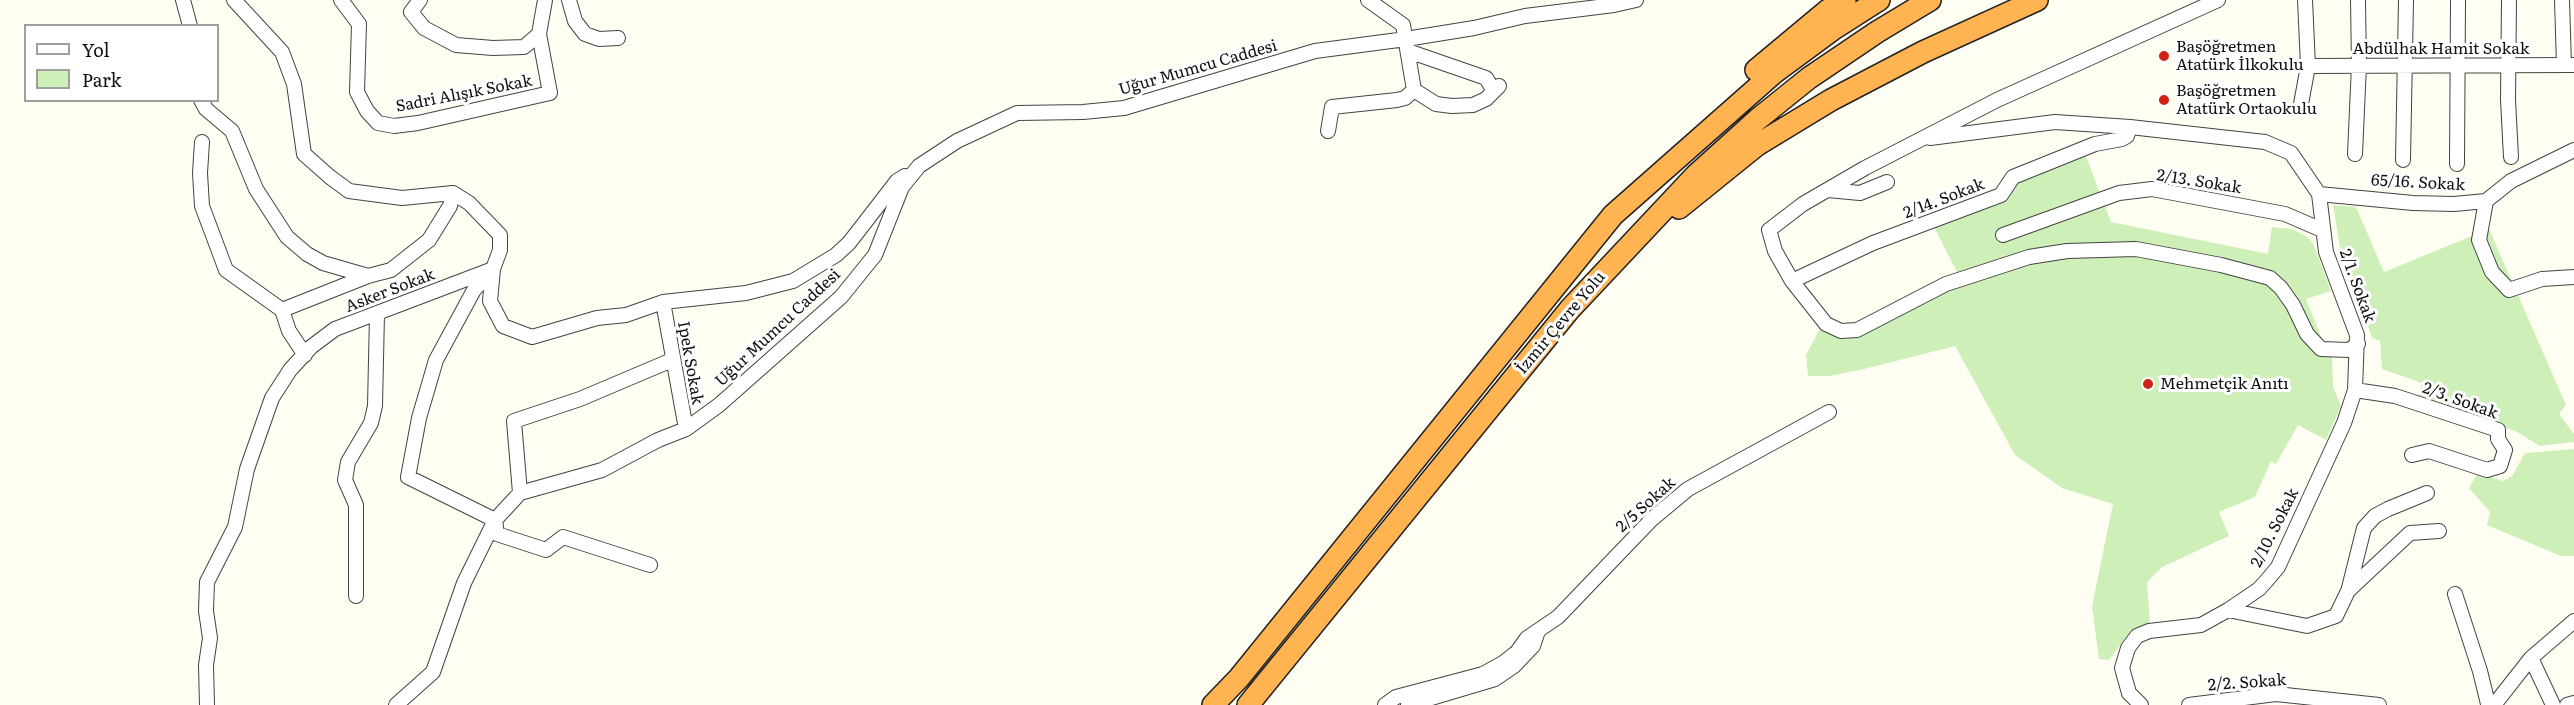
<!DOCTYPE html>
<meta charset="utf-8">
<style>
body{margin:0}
#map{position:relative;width:2574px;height:705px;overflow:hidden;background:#fffef3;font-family:Literata,serif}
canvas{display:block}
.legend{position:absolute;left:24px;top:24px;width:195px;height:78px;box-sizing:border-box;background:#fff;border:2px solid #9f9f9f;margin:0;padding:8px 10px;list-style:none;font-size:18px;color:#101010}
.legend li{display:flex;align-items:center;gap:12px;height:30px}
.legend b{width:30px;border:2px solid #9f9f9f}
</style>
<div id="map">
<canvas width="2574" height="705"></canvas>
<ul class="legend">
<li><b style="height:8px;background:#fff"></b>Yol</li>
<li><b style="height:16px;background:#ceefb7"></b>Park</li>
</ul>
</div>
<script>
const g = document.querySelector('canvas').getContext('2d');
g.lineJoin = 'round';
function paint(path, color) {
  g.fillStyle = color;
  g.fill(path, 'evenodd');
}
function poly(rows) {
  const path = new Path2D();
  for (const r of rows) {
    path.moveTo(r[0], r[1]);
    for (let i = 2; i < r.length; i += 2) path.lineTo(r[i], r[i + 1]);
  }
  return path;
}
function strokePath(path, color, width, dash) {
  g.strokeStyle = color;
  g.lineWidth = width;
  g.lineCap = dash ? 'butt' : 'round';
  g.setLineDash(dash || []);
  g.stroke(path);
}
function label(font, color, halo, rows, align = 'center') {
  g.font = font + ' Literata,serif';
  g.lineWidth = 6;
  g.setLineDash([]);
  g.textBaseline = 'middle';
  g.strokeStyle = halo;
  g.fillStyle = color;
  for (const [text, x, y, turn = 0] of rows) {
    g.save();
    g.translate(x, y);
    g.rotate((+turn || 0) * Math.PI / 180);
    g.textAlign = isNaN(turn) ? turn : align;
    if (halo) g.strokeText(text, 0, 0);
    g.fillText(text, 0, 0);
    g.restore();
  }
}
paint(poly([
 [2084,151,2111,222,2268,254,2272,227,2292,229,2306,236,2313,243,2331,291,2306,299,2325,347,2332,355,2333,387,2341,406,2326,440,2298,425,2276,464,2271,461,2255,497,2219,512,2229,536,2162,567,2147,582,2150,622,2132,629,2109,660,2099,659,2092,606,2113,504,2062,488,2015,455,1955,346,1860,370,1829,376,1808,376,1806,355,1820,329,1840,336,1962,282,1932,223],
 [2333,205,2356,207,2384,272,2489,229,2566,405,2559,414,2574,434,2574,442,2540,446,2515,431,2417,399,2422,383,2382,369,2380,341,2372,338,2340,248],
 [2574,449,2574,556,2561,556,2487,525,2490,512,2469,488,2478,473,2503,481,2512,476,2525,453]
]), '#ceefb7');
const minor = poly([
 [183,0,190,26],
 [234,0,282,52,294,84,304,154,330,177,349,191,402,198,453,193],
 [341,0,359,24,357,92,367,111,378,123,394,126,418,123,550,93,539,34,545,0],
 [420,0,411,12,424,28,456,45,493,48,524,47,539,34],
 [569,0,575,21,585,34,599,39,618,38],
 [2218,0,1997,100,1865,168,1803,204,1769,230,1775,251,1792,281,1826,324,1841,331,1857,330,1946,284,2029,257,2067,251,2136,249,2221,265,2270,278,2281,288,2293,305,2307,334,2321,349,2349,350,2358,344],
 [2509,0,2508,100,2511,157],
 [2562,0,2564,65],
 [1408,51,1486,78,1494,91],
 [2308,66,2574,65],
 [1414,90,1436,104,1452,106,1473,105,1486,99,1499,86],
 [201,100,206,109,232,131,256,189,287,237,307,254,323,263,368,276],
 [2301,104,2308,66,2305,0],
 [1328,131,1332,107,1397,100,1405,98,1414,90,1403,25,1368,0],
 [1930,138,2055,122,2130,127,2265,142,2291,153,2319,194,2326,252,2357,335,2355,390,2344,423,2278,567,2268,579,2259,589,2228,610,2201,625,2149,631,2137,636,2128,648,2122,668,2129,693,2141,705],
 [202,142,200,173,202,206,226,270,282,310],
 [2355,154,2359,65,2358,0],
 [2403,160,2406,0],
 [2457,164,2458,0],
 [1828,190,1860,193,1887,182],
 [453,193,469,203,500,235,500,250,493,269,490,301,503,326,532,337,597,318,626,315,663,302,746,293,793,281,836,255,849,243,897,181,905,176],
 [2319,194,2413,203,2454,204,2486,201,2511,181,2574,150],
 [2486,201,2479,240,2492,272,2509,290,2542,279,2574,277],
 [2003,235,2119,193,2152,189,2285,214,2322,230],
 [492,270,474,290,436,360,419,418,408,477,495,520,497,534,546,550,563,537,650,565],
 [1792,281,1873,243,2001,195,2013,177,2095,144,2122,139,2127,136,2130,127],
 [663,302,686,429],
 [305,355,289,331,282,310,368,276,391,270,429,240,450,206,453,193],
 [2355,390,2395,396,2498,430,2498,439,2505,450,2500,466,2487,470,2429,451,2412,455],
 [520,493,602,470,658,440,686,429,719,405,841,297,875,255,902,187,919,166,957,141,1017,113,1083,112,1124,108,1315,51,1406,39,1474,28,1525,16,1614,5,1636,0],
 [2349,588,2364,528,2375,516,2388,509,2427,493],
 [2455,594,2480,671,2488,704],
 [356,596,356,505,345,480,348,462,371,423,375,406,377,314],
 [2228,610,2307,626,2336,616,2348,591,2410,533,2439,531],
 [2531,658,2553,705],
 [207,705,206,665,210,638,206,611,207,582,235,527,247,469,272,398,290,370,311,347,335,329,493,269],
 [396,705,433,672,464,583,495,520,520,493,514,421,580,399,672,360],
 [1385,705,1396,697,1483,674,1503,663,1517,652,1527,638,1558,617,1652,519,1688,489,1829,412],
 [1408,705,1495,679,1514,666,1533,646,1538,631],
 [2189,705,2276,694,2379,705],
 [2494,705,2531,658,2574,621],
 [2567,705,2574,703]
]);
const highway = poly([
 [1756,70,1828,10,1845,0],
 [1679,208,1757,145,1831,100,1923,52,2037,0],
 [1213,705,1239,678,1613,215,1775,72,1832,30,1879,0],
 [1248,705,1570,309,1696,175,1758,119,1809,78,1877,32,1930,0]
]);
strokePath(minor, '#434343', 16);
strokePath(highway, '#212121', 24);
strokePath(minor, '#fff', 14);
strokePath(highway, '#ffb351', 21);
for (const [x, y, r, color] of [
 [2164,56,6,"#d12117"],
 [2164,100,6,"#d12117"],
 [2148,384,6,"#d12117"]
]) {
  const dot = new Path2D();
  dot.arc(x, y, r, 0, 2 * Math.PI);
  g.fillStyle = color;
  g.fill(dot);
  strokePath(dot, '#fff', 2);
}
label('16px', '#101010', '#fff', [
 ["Başöğretmen",2176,47],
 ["Atatürk İlkokulu",2176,65],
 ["Başöğretmen",2176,91],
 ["Atatürk Ortaokulu",2176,109],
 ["Mehmetçik Anıtı",2160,384]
], 'left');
label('16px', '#101010', '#fff', [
 ["Abdülhak Hamit Sokak",2441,49],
 ["Uğur Mumcu Caddesi",1198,68,-16],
 ["Sadri Alışık Sokak",464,94,-11],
 ["2/13. Sokak",2199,182,9],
 ["65/16. Sokak",2418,183,3],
 ["2/14. Sokak",1944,199,-21],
 ["2/1. Sokak",2357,286,70],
 ["Asker Sokak",390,291,-21],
 ["İzmir Çevre Yolu",1561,323,-50],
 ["Uğur Mumcu Caddesi",778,328,-43],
 ["Ipek Sokak",690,363,80],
 ["2/3. Sokak",2460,401,20],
 ["2/5 Sokak",1646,505,-42],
 ["2/10. Sokak",2275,528,-63],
 ["2/2. Sokak",2247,683,-4]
]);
</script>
